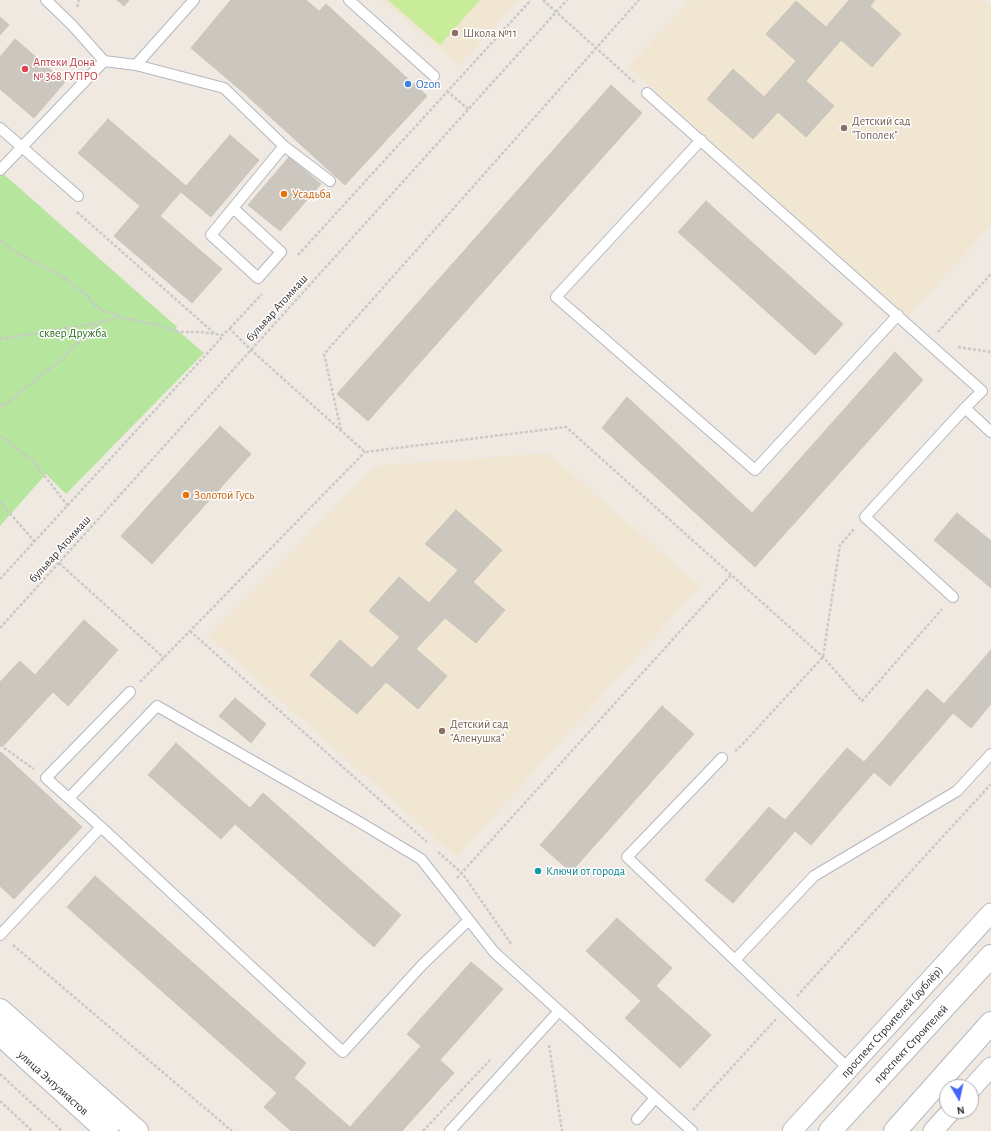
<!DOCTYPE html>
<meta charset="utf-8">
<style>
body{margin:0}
#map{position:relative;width:991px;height:1131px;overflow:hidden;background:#efe9e1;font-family:"Alegreya Sans",sans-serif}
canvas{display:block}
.north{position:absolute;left:939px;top:1079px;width:40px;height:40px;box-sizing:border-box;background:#fff;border:1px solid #ababab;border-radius:50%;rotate:171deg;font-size:11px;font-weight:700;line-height:16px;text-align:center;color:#2e2e2e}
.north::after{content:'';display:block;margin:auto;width:14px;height:18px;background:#4264fb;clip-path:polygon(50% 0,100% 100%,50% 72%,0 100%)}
</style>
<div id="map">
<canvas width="991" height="1131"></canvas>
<div class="north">N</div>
</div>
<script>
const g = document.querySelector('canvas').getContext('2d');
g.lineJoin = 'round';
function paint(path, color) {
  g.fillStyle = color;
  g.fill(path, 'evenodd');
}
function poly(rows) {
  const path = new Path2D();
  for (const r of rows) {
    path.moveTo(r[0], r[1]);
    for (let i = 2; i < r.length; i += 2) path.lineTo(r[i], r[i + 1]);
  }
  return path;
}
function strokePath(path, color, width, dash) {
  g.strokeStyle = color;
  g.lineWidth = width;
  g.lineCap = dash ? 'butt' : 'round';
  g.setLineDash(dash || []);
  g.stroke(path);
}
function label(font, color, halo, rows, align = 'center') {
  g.font = font + ' "Alegreya Sans",sans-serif';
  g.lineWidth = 3;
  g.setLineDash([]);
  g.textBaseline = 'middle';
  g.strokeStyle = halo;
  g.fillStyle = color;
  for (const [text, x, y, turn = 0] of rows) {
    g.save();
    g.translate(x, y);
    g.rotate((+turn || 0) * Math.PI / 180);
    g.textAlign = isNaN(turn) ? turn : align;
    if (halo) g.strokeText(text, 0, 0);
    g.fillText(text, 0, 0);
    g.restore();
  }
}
paint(poly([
 [381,0,519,0,459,65],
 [690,0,983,0,991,7,991,225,908,317,628,67],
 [548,453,700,586,457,857,208,636,376,466]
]), '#f0e6d1');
paint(poly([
 [0,171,177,327,176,329,204,353,66,494,46,474,0,526]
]), '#b6e59e');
paint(poly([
 [388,0,480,0,440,45]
]), '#c9ec9a');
const building = poly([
 [117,0,129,0,124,6,117,0],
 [231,0,306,0,319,11,244,93,191,48,231,0],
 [849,0,875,0,870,6,901,34,872,67,841,40,806,81,834,106,806,137,778,112,753,139,707,99,733,69,764,97,796,61,766,34,796,1,826,27,849,0],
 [326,4,427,96,345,185,244,93,326,4],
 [0,17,9,25,0,35,0,17],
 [15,39,65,82,34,118,0,89,0,57,15,39],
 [611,85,642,113,368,421,337,394,611,85],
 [108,119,186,186,160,216,222,269,192,303,114,236,140,206,78,153,108,119],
 [230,135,259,160,211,217,181,192,230,135],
 [289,157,321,184,280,231,248,205,289,157],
 [706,201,843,324,815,355,678,232,706,201],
 [895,352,923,380,755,567,602,428,627,397,752,513,895,352],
 [220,426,251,454,152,564,121,536,220,426],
 [456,510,502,550,473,582,505,610,476,643,445,618,416,649,447,676,418,709,386,682,357,714,310,675,340,640,372,668,400,637,369,611,399,577,429,603,458,570,425,544,456,510],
 [957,513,991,541,991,588,934,540,957,513],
 [84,620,118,650,68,706,53,692,3,746,0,744,0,682,20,661,35,675,84,620],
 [991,650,991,704,971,728,953,713,890,786,874,772,811,845,795,831,733,903,705,880,769,807,785,820,847,748,864,762,927,689,944,704,991,650],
 [235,698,266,724,251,743,219,716,235,698],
 [662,706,694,734,571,872,540,845,662,706],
 [176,743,250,808,263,793,401,915,374,947,235,824,221,839,148,775,176,743],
 [1,752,82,827,14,899,0,886,0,753,1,752],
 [95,876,306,1063,294,1078,350,1127,421,1046,407,1034,471,962,503,989,440,1060,454,1073,402,1131,291,1131,264,1107,277,1093,67,907,95,876],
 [617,918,672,968,656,986,711,1035,680,1068,625,1018,641,1001,586,951,617,918]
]);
paint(building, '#cbc7bf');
strokePath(building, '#cbc5ba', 1);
const service = poly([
 [46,0,72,25,104,61,136,65,224,88,284,146,330,181],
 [349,0,434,76],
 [136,65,194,0],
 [647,93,982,391,965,408],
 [0,128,78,196],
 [701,140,556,297,755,470,898,315],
 [0,170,104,61],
 [233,208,211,235,258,278,281,252,233,208,284,146],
 [953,597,865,517,965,408,991,432],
 [722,758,627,857,849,1069],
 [69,798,157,706,361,823,421,859,494,952,692,1131],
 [101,827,343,1052,422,965,469,920],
 [0,935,101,827,46,778,130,692],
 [735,960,814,876,957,791,991,754],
 [637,1119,655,1098],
 [450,1131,559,1011]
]);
const minor = poly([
 [971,1089,991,1067],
 [792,1131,991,913],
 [933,1131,951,1111]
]);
const tertiary = poly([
 [0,1010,137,1131],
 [0,1034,107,1131]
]);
const secondary = poly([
 [830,1131,991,956],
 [895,1131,991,1023]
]);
strokePath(service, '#b4b7c1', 12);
strokePath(minor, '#b4b7c1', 21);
strokePath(tertiary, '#b4b7c1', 24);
strokePath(secondary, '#b4b7c1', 24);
strokePath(poly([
 [543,0,636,84],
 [77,7,79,0],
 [447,91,468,109],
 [77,212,214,333],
 [0,240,18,254,43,266,67,280,87,296,98,308,118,316],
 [298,255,531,0],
 [230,328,262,294],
 [938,332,991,274],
 [0,339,98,323],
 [958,347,991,352],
 [0,406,7,404,21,391,61,360,98,323,118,317,158,325,178,332,201,332,222,335,230,329,251,350,365,452,566,427,823,657,862,701,942,609],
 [341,430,324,354,639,0],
 [0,436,33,461,68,506],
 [0,502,35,542],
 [59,563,164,658],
 [0,579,224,335],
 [0,628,567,0],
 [190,631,427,842],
 [140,682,365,452],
 [0,745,34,769],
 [735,751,738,749,823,657,840,545,854,529],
 [438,852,462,873,512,945],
 [457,878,731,575],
 [13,945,232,1131],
 [797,996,991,784],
 [549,1045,562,1131],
 [0,1074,62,1131],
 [0,1101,32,1131],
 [693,1110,776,1019],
 [423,1131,490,1060]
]), '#c9c9c9', 2.5, [3, 2]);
strokePath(service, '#fff', 10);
strokePath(minor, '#fff', 19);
strokePath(tertiary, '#fff', 22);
strokePath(secondary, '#fff', 22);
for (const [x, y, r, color] of [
 [455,33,4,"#8d6e63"],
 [25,69,4,"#e0444e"],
 [408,84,4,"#3f7fe0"],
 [844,128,4,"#8d6e63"],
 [284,194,4,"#e8710a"],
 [186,495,4,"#e8710a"],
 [442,731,4,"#8d6e63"],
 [538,871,4,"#0f9aa8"]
]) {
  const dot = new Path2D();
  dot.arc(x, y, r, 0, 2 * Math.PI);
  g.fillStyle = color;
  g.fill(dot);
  strokePath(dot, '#fff', 1.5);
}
label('12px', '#785e54', '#fff', [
 ["Школа №11",463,33],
 ["Детский сад",852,121],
 ["\"Тополек\"",852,135],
 ["Детский сад",450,724],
 ["\"Аленушка\"",450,738]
], 'left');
label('12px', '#be3a42', '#fff', [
 ["Аптеки Дона",33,62],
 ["№ 368 ГУПРО",33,76]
], 'left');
label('12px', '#366cbe', '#fff', [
 ["Ozon",416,84]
], 'left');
label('12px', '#c56008', '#fff', [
 ["Усадьба",292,194],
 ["Золотой Гусь",194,495]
], 'left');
label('12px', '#2e2e2e', '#fff', [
 ["бульвар Атоммаш",277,308,-48],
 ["бульвар Атоммаш",60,549,-48],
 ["проспект Строителей (дублёр)",892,1022,-48],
 ["проспект Строителей",911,1044,-47],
 ["улица Энтузиастов",53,1083,42]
]);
label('12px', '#2c6e1b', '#fff', [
 ["сквер Дружба",73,333]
]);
label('12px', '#0d838f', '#fff', [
 ["Ключи от города",546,871]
], 'left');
</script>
